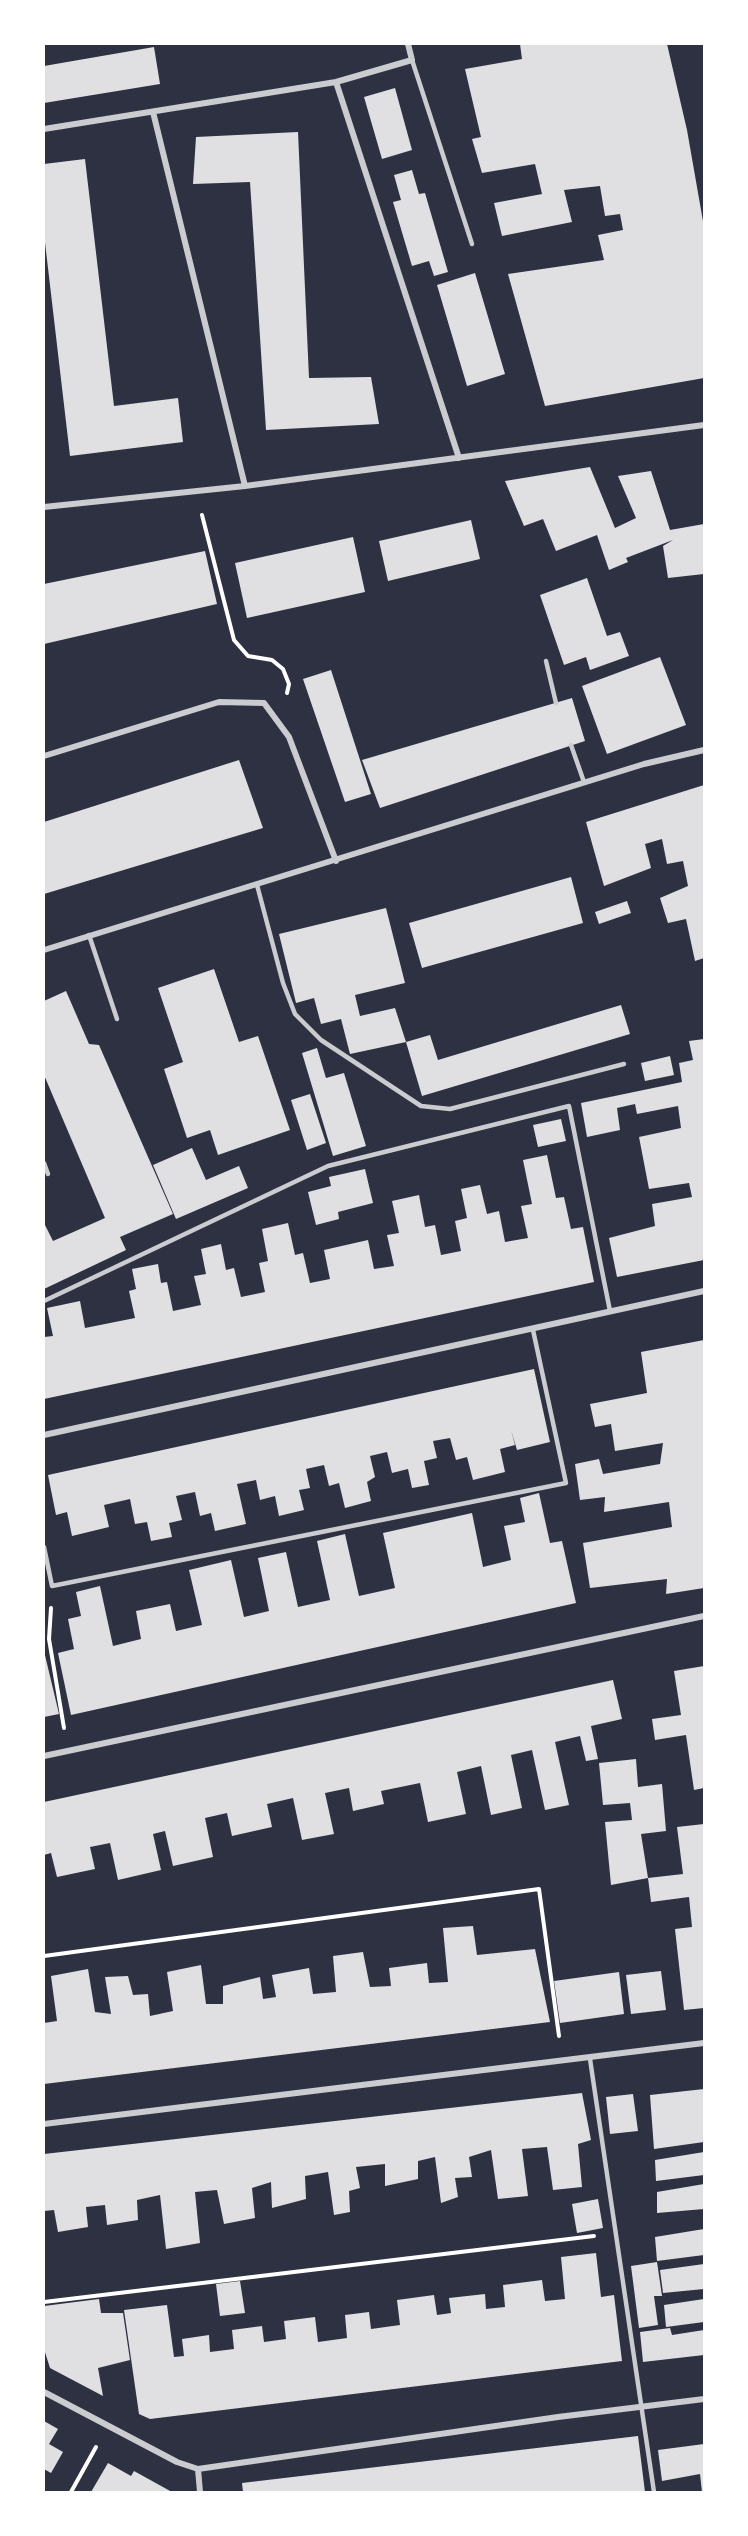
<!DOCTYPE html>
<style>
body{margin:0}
#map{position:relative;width:748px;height:2536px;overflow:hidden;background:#2d3142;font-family:"Fira Sans Condensed",sans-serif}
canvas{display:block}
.frame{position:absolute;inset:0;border:45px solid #fff;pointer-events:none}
</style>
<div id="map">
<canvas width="748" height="2536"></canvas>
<div class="frame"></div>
</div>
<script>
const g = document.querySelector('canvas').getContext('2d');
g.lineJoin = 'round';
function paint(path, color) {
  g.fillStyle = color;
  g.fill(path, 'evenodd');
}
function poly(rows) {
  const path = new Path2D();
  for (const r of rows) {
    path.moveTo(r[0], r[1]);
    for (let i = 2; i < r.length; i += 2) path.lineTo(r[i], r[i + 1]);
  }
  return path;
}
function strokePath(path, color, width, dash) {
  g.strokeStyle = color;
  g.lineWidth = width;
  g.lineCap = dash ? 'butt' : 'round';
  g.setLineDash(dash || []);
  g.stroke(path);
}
paint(poly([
 [520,44,667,44,687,130,704,227,704,378,545,406,508,274,604,260,598,235,623,230,620,214,605,216,600,186,564,190,572,222,502,236,494,203,542,194,535,164,482,173,472,139,481,137,465,69,522,59],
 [154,47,160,84,44,103,44,66],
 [395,88,412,150,382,159,364,97],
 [298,132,309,378,371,377,379,424,266,430,250,182,193,184,196,137],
 [85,159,114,406,178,398,183,442,70,456,44,234,44,164],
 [412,170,419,194,425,193,448,272,434,276,429,261,412,266,393,202,401,200,394,175],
 [475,273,505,374,467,386,437,285],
 [590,467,615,528,636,518,618,476,651,471,670,530,704,524,704,574,668,578,663,546,673,540,626,558,628,562,609,570,597,535,556,551,543,519,524,526,505,481],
 [471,520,480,559,388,581,379,541],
 [353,537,365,592,247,618,235,563],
 [205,551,217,604,44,644,44,584],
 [587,578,607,636,620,632,629,656,590,670,586,657,564,665,540,595],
 [660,657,686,725,607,754,582,686],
 [331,670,371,794,345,802,303,679],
 [572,698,585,741,380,808,362,760],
 [239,760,263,828,44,894,44,822],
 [704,785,704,958,695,961,686,919,668,923,660,898,688,886,683,861,667,864,662,839,645,844,651,868,604,886,586,822],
 [571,877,583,923,422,968,409,923],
 [627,901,631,913,599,924,595,912],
 [386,908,405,983,355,995,360,1016,395,1008,406,1042,350,1054,341,1019,321,1024,314,998,296,1003,279,934],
 [214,969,239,1042,258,1036,290,1130,218,1155,210,1130,187,1138,164,1069,183,1062,158,988],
 [66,991,89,1044,99,1045,173,1214,120,1237,126,1250,44,1289,44,1226,45,1225,53,1241,105,1218,44,1075,44,1001],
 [621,1005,630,1034,422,1096,406,1042,430,1035,438,1060],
 [704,1039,704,1260,617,1277,609,1238,655,1226,652,1204,692,1197,689,1183,649,1189,639,1137,681,1128,678,1106,637,1114,635,1104,617,1108,620,1130,587,1137,581,1103,682,1082,679,1063,693,1060,689,1041],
 [317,1048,326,1078,344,1073,366,1146,333,1156,302,1053],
 [670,1056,674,1075,645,1081,641,1063],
 [310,1094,326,1143,307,1150,291,1100],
 [561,1119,566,1141,538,1147,533,1125],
 [192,1148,206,1180,239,1166,248,1188,176,1219,153,1165],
 [547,1155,556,1198,564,1197,571,1229,583,1227,594,1282,44,1399,44,1337,53,1336,47,1308,80,1301,85,1328,135,1318,129,1291,136,1289,132,1269,158,1264,161,1283,167,1282,173,1311,201,1305,194,1276,206,1274,201,1249,221,1244,226,1270,234,1268,241,1297,265,1292,259,1263,268,1261,262,1229,288,1223,295,1255,303,1253,310,1283,330,1279,324,1250,368,1240,374,1269,394,1266,387,1235,399,1233,392,1201,419,1195,425,1227,435,1225,441,1255,461,1251,455,1221,467,1218,461,1189,480,1185,487,1214,499,1211,505,1242,528,1238,521,1206,532,1204,523,1160],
 [365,1169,373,1203,338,1212,339,1219,316,1225,308,1192,331,1186,329,1177],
 [704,1340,704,1588,666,1594,667,1579,590,1588,583,1543,672,1527,669,1502,604,1512,605,1497,580,1500,575,1464,599,1459,603,1474,660,1464,663,1443,615,1451,611,1424,595,1427,590,1404,647,1393,641,1352],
 [534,1369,550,1442,517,1450,511,1430,515,1445,500,1449,505,1472,473,1480,467,1457,456,1460,450,1438,433,1441,437,1458,424,1461,429,1485,412,1488,408,1469,392,1473,387,1452,370,1456,375,1477,367,1482,371,1501,345,1508,339,1483,329,1486,324,1465,306,1469,310,1488,299,1490,304,1510,279,1516,275,1496,260,1500,256,1480,237,1484,246,1524,215,1531,211,1513,200,1516,195,1492,176,1496,182,1520,169,1523,172,1537,151,1541,147,1522,135,1524,130,1499,104,1505,109,1527,72,1536,67,1512,56,1515,48,1475],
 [539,1493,550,1543,562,1541,576,1603,71,1715,58,1653,74,1649,68,1619,81,1616,76,1592,100,1586,113,1646,141,1639,136,1611,170,1604,176,1631,202,1625,189,1570,231,1560,244,1617,269,1611,258,1558,286,1552,298,1607,330,1600,317,1541,345,1534,359,1596,395,1588,383,1533,472,1513,483,1567,511,1560,504,1526,525,1522,520,1498],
 [44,1651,59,1714,44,1717],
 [704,1666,704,1788,694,1790,686,1735,655,1740,652,1719,681,1715,674,1671],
 [613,1680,622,1719,591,1726,598,1759,586,1761,580,1736,555,1742,569,1805,545,1810,532,1750,511,1755,522,1808,491,1815,481,1766,457,1772,466,1814,428,1822,420,1783,381,1791,384,1804,353,1811,349,1788,325,1793,334,1834,302,1840,293,1798,267,1804,272,1827,232,1836,227,1813,205,1818,213,1857,173,1866,165,1831,153,1834,161,1870,118,1880,110,1843,90,1847,95,1869,57,1877,51,1853,44,1855,44,1802],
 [636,1759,638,1787,662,1784,666,1831,641,1834,648,1878,683,1874,677,1827,704,1824,704,2008,684,2010,675,1929,692,1927,689,1897,651,1902,648,1878,611,1885,605,1822,632,1820,630,1803,603,1805,599,1763],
 [473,1926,477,1955,535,1949,550,2022,44,2084,44,2023,57,2021,51,1976,88,1969,95,2012,111,2014,105,1977,128,1976,133,1995,148,1994,150,2016,173,2011,167,1972,201,1965,206,2004,223,2004,223,1986,260,1977,263,1999,276,1997,272,1975,309,1968,313,1994,336,1992,333,1956,363,1952,370,1987,391,1986,389,1968,427,1963,429,1983,448,1982,443,1928],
 [661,1971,666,2010,631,2014,626,1975],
 [619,1972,624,2014,560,2023,554,1981],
 [704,2089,704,2142,654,2149,650,2095],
 [582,2093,591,2140,578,2144,582,2187,553,2190,547,2147,522,2149,528,2196,498,2199,491,2150,469,2157,472,2177,455,2178,458,2197,441,2203,435,2157,418,2161,418,2179,385,2186,385,2164,356,2167,360,2188,349,2191,350,2212,334,2215,328,2172,305,2176,306,2199,272,2208,271,2182,252,2188,255,2218,224,2224,217,2190,195,2192,200,2243,166,2249,160,2195,137,2200,138,2220,107,2225,105,2205,86,2207,88,2227,58,2232,54,2210,44,2211,44,2154],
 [633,2094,638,2131,610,2134,606,2097],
 [704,2152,704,2175,656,2181,655,2160],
 [704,2184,704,2209,657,2213,657,2192],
 [598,2199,603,2228,577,2233,572,2204],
 [704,2229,704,2255,657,2261,655,2237],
 [596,2253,601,2297,614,2295,622,2361,150,2419,139,2414,124,2310,167,2305,174,2357,184,2356,182,2339,209,2335,210,2352,234,2349,232,2330,262,2326,264,2342,286,2339,284,2321,315,2317,318,2342,347,2338,345,2315,369,2312,371,2329,400,2325,397,2300,434,2295,437,2315,451,2313,449,2298,485,2294,486,2309,505,2307,503,2285,542,2280,545,2301,565,2299,561,2257],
 [657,2262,662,2296,654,2296,658,2325,639,2328,631,2266],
 [704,2264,704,2289,663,2293,660,2270],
 [240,2281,245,2313,220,2316,216,2284],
 [99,2299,101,2313,123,2313,130,2360,98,2368,103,2396,50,2368,44,2349,44,2306],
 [704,2299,704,2322,666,2327,664,2305],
 [670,2328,672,2335,704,2330,704,2355,643,2362,640,2332],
 [44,2421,58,2429,49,2444,63,2452,51,2473,44,2469],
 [638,2436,645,2492,243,2492,242,2483],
 [704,2444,704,2492,702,2492,700,2474,662,2481,658,2450],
 [108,2463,131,2476,134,2471,172,2492,91,2492]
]), '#e0e0e3');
strokePath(poly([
 [202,515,234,640,248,656,272,660,283,669,289,684,287,693],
 [51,1608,49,1639,64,1728],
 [44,1956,539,1889,559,2036],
 [44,2302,594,2236],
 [71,2492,96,2447]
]), '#fff', 4);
strokePath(poly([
 [412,60,472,244],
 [546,661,556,703],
 [571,745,584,782],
 [257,885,283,983,295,1014,321,1040,421,1106,450,1109,624,1064],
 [89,935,117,1019],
 [44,1163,48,1174],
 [44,1301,328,1166,569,1106,610,1311],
 [44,1547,52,1586,566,1483,533,1330],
 [590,2059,654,2492]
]), '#caccd0', 4.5);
strokePath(poly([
 [336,82,459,458],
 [153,112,245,486],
 [44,129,336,82,412,60,408,44],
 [44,507,245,486,704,425],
 [44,756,219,702,264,703,289,737,336,861],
 [44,950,644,764,704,750],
 [44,1435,704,1291],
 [44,1756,704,1616],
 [44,2124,704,2043],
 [44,2392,177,2462,198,2469,558,2417,704,2399],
 [198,2469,200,2492]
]), '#caccd0', 6);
</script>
